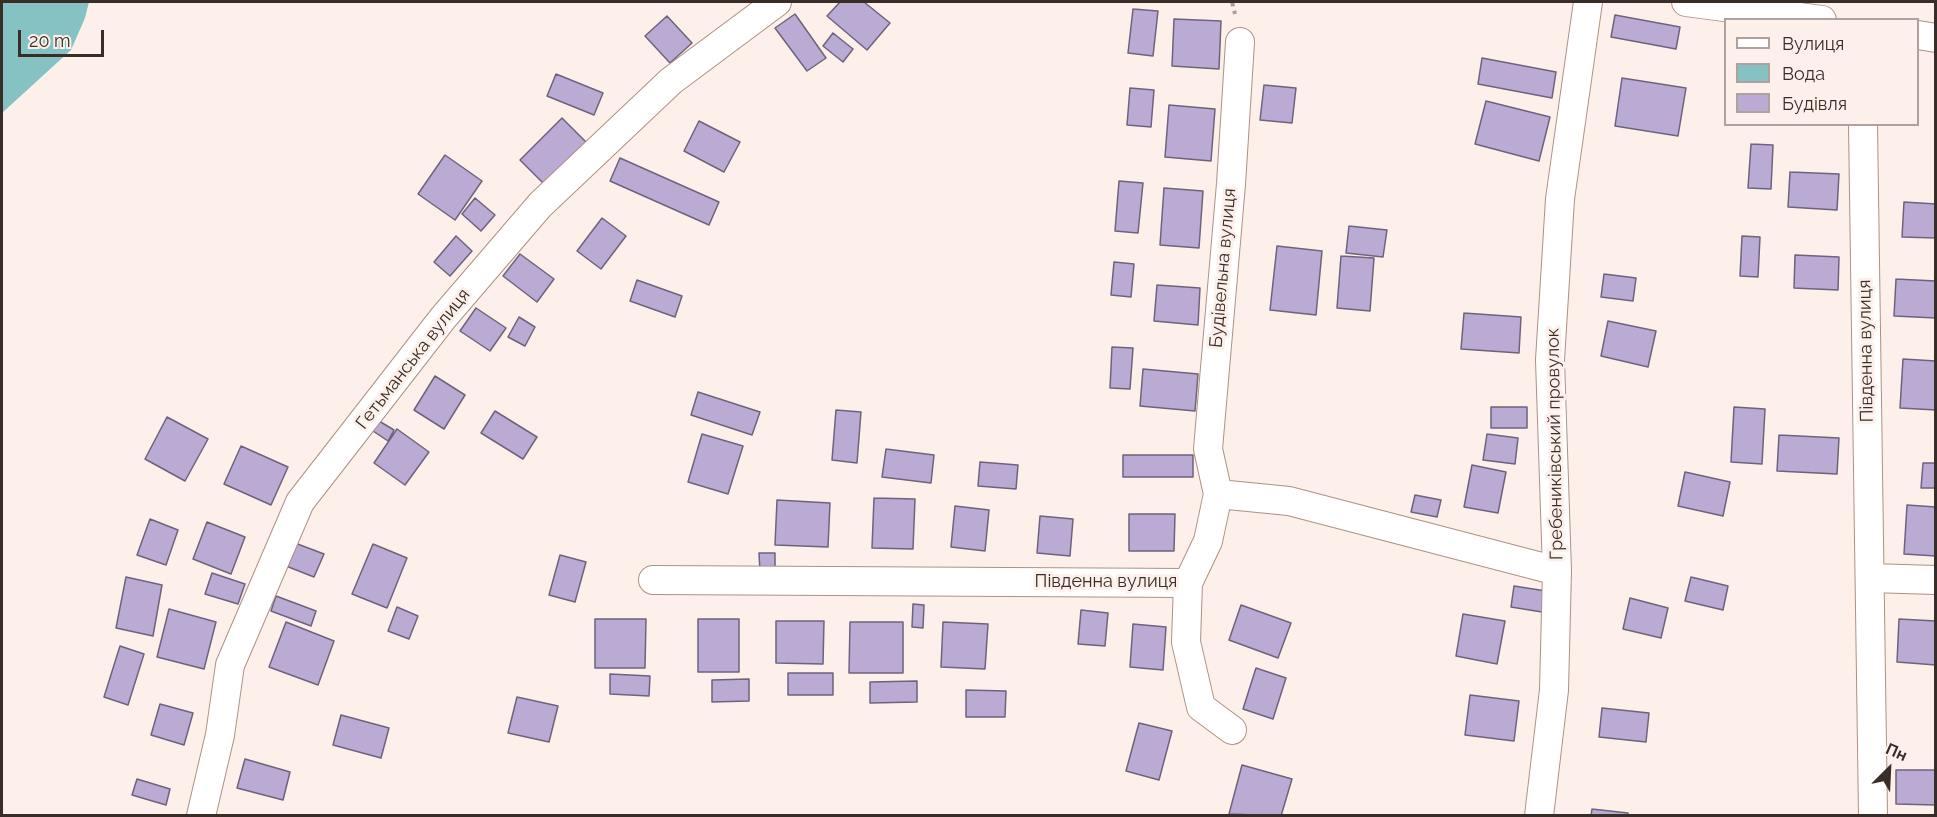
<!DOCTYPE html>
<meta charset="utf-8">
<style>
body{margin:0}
#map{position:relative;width:1937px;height:817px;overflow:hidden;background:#fdf0ea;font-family:Raleway,sans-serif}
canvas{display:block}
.frame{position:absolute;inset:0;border:3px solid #392d27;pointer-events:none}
.legend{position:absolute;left:1724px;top:18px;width:195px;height:108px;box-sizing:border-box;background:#fdf0ea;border:2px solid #afa29c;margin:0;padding:8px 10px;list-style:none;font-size:18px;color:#392d27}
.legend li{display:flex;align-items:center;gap:12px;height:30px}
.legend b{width:30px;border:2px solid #afa29c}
.north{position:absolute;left:1859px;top:739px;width:60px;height:60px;-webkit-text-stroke:4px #fdf0ea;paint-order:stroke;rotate:24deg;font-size:16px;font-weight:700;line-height:24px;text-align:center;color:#392d27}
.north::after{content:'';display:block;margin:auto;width:21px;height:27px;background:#392d27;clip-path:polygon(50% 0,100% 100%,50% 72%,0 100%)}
.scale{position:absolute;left:18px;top:30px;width:86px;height:27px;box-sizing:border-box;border:3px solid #392d27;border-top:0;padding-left:8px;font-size:18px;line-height:21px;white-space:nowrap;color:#392d27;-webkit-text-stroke:4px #fdf0ea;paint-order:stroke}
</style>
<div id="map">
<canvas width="1937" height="817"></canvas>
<div class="frame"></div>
<ul class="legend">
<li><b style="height:8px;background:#fff"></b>Вулиця</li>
<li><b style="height:16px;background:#86c1c3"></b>Вода</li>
<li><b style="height:16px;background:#baabd4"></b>Будівля</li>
</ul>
<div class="north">Пн</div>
<div class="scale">20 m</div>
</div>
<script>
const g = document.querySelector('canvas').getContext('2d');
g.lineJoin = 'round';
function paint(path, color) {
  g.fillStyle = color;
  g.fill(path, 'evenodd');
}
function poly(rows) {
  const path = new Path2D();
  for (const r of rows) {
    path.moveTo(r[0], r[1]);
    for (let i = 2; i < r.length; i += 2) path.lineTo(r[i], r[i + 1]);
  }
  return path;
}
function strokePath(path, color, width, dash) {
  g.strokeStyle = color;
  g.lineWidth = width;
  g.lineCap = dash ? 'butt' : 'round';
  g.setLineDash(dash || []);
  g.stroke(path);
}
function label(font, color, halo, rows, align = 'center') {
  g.font = font + ' Raleway,sans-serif';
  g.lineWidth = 6;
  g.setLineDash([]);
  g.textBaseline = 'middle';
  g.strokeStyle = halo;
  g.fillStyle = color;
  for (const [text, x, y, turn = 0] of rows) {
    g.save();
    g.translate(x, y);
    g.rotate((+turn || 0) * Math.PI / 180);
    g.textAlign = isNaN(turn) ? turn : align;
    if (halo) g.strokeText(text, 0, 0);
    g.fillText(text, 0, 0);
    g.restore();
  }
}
paint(poly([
 [2,2,89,2,85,18,71,50,2,113]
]), '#86c1c3');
const building = poly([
 [840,2,864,2,890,23,867,50,827,16,840,2],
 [1133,9,1158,11,1153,56,1128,53,1133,9],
 [795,14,826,58,807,71,775,28,795,14],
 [1615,15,1680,27,1676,49,1611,37,1615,15],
 [667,16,692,43,670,63,645,36,667,16],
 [1174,19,1221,21,1219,69,1172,66,1174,19],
 [833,33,853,49,843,62,823,46,833,33],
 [1482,58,1556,72,1552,98,1478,84,1482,58],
 [556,74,603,93,594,115,547,96,556,74],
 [1622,78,1686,88,1678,136,1615,126,1622,78],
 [1264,85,1296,88,1292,123,1260,120,1264,85],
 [1130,88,1154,90,1151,127,1127,125,1130,88],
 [1486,101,1550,117,1539,161,1475,144,1486,101],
 [1169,105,1215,109,1211,161,1165,157,1169,105],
 [562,118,587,143,544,184,520,160,562,118],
 [699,121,740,142,724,172,684,151,699,121],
 [1751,144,1773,145,1771,189,1748,188,1751,144],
 [445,155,482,181,455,220,418,194,445,155],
 [620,158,719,202,709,225,610,181,620,158],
 [1790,172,1839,174,1837,210,1788,207,1790,172],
 [1119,181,1143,183,1138,233,1115,231,1119,181],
 [1164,188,1203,191,1199,248,1160,245,1164,188],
 [475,198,495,215,481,231,462,214,475,198],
 [1904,202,1936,204,1936,238,1902,237,1904,202],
 [602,218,626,236,601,269,577,251,602,218],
 [1349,226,1387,230,1383,257,1346,253,1349,226],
 [456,236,472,251,450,276,434,262,456,236],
 [1742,236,1760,237,1758,277,1740,276,1742,236],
 [1277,246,1322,251,1316,315,1270,310,1277,246],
 [520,254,554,279,537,302,503,276,520,254],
 [1795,255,1839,257,1838,290,1794,288,1795,255],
 [1341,256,1374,258,1370,311,1337,308,1341,256],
 [1114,262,1134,264,1131,297,1111,295,1114,262],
 [1604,274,1636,278,1633,301,1601,297,1604,274],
 [1896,279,1936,281,1936,318,1894,316,1896,279],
 [637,280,682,296,675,317,630,301,637,280],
 [1157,285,1200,288,1198,325,1154,321,1157,285],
 [476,308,506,328,490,351,460,331,476,308],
 [1464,313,1521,317,1519,353,1461,349,1464,313],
 [519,317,535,327,525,346,508,337,519,317],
 [1608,321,1656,331,1648,367,1601,356,1608,321],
 [1112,347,1133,348,1130,389,1110,388,1112,347],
 [1903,359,1936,361,1936,410,1900,408,1903,359],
 [1143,369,1198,374,1195,411,1140,406,1143,369],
 [435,376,465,395,444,429,414,410,435,376],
 [698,392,760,412,752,435,691,415,698,392],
 [1491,407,1527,407,1527,428,1491,428,1491,407],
 [1734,407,1765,409,1762,464,1731,462,1734,407],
 [836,410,861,412,857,463,832,460,836,410],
 [495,411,537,437,523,459,481,433,495,411],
 [167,417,208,439,185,481,145,459,167,417],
 [379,421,394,430,388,441,373,431,379,421],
 [397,429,429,452,405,485,374,463,397,429],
 [702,434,743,446,728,494,688,482,702,434],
 [1487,434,1518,438,1515,464,1483,460,1487,434],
 [1779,435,1839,438,1837,474,1777,471,1779,435],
 [241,446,288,467,271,505,224,484,241,446],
 [886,449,934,455,931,483,882,477,886,449],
 [1123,455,1193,455,1193,477,1123,477,1123,455],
 [980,462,1018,465,1016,489,978,486,980,462],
 [1923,463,1936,463,1936,488,1921,488,1923,463],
 [1472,465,1506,472,1498,513,1464,507,1472,465],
 [1685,472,1730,482,1723,516,1678,506,1685,472],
 [1415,495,1441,500,1437,517,1411,512,1415,495],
 [874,498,915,499,913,549,872,548,874,498],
 [777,500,830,503,828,547,775,545,777,500],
 [1907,505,1936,507,1936,556,1904,554,1907,505],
 [955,506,989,510,985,551,951,547,955,506],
 [1129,514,1175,514,1174,551,1129,551,1129,514],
 [1040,516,1073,519,1070,556,1037,553,1040,516],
 [150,519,178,530,166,565,137,555,150,519],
 [207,522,245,537,231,574,193,559,207,522],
 [295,543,324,554,314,577,286,566,295,543],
 [373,544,407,558,387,608,352,594,373,544],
 [759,553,775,553,775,572,760,572,759,553],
 [560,555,586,562,575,602,549,595,560,555],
 [212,573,245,584,238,604,205,594,212,573],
 [126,577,162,585,153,636,116,628,126,577],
 [1691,577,1728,586,1723,610,1685,601,1691,577],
 [1514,586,1546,591,1542,612,1511,607,1514,586],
 [276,596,316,611,311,626,271,611,276,596],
 [1630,598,1668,608,1661,638,1623,629,1630,598],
 [913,604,924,605,923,628,912,627,913,604],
 [1241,605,1291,623,1278,658,1229,640,1241,605],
 [397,607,418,616,409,639,388,631,397,607],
 [169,609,216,622,204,669,157,657,169,609],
 [1081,610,1108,613,1105,646,1078,644,1081,610],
 [1463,614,1505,621,1497,664,1456,656,1463,614],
 [595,619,646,619,645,668,595,668,595,619],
 [698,619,739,619,739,672,698,672,698,619],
 [1899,619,1936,621,1936,665,1897,662,1899,619],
 [776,621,824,621,823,664,776,663,776,621],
 [286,622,334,641,318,685,269,667,286,622],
 [850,622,903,622,903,673,849,673,850,622],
 [943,622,988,624,985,669,941,667,943,622],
 [1133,624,1166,627,1163,670,1130,667,1133,624],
 [120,646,144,654,128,705,104,697,120,646],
 [1256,668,1286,678,1273,719,1243,709,1256,668],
 [788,673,833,673,833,695,788,695,788,673],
 [610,674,650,676,649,696,610,694,610,674],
 [749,679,749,701,712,702,712,680,749,679],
 [917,681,917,702,870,703,870,682,917,681],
 [966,690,1006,691,1005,717,966,717,966,690],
 [1470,695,1519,701,1514,741,1465,735,1470,695],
 [517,697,558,706,549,742,508,733,517,697],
 [160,704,193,713,184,745,151,735,160,704],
 [1602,708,1649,713,1646,742,1599,737,1602,708],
 [341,715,389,728,381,758,333,745,341,715],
 [1139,723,1172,731,1159,780,1126,771,1139,723],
 [245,759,290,772,283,800,237,788,245,759],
 [1242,765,1292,779,1281,816,1229,814,1242,765],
 [1896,770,1936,770,1936,805,1896,804,1896,770],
 [137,779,170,789,166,805,132,795,137,779],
 [1592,809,1628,813,1628,816,1591,816,1592,809]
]);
paint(building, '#baabd4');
strokePath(building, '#6d637d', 1.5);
const minor = poly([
 [1686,2,1822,20],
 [1918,35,1936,38],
 [1863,124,1873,816],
 [1218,494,1208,449,1231,184,1240,42],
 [1870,578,1936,580],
 [653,580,1188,583,1208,541,1218,494,1289,501,1557,571],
 [1188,583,1186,642,1201,707,1232,730],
 [201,816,220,735,230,665,300,502,443,318,540,205,671,81,777,2],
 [1539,816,1554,690,1557,571,1550,360,1560,199,1588,2]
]);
strokePath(minor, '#ae9182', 30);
strokePath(poly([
 [1232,2,1235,14]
]), '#ab9f99', 4, [4.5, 4.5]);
strokePath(minor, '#fff', 28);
label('18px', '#392d27', '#fdf0ea', [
 ["Будівельна вулиця",1223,268,-85],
 ["Південна вулиця",1866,351,-91],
 ["Гетьманська вулиця",413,359,-52],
 ["Гребениківський провулок",1555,444,-91],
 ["Південна вулиця",1106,582]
]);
</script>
